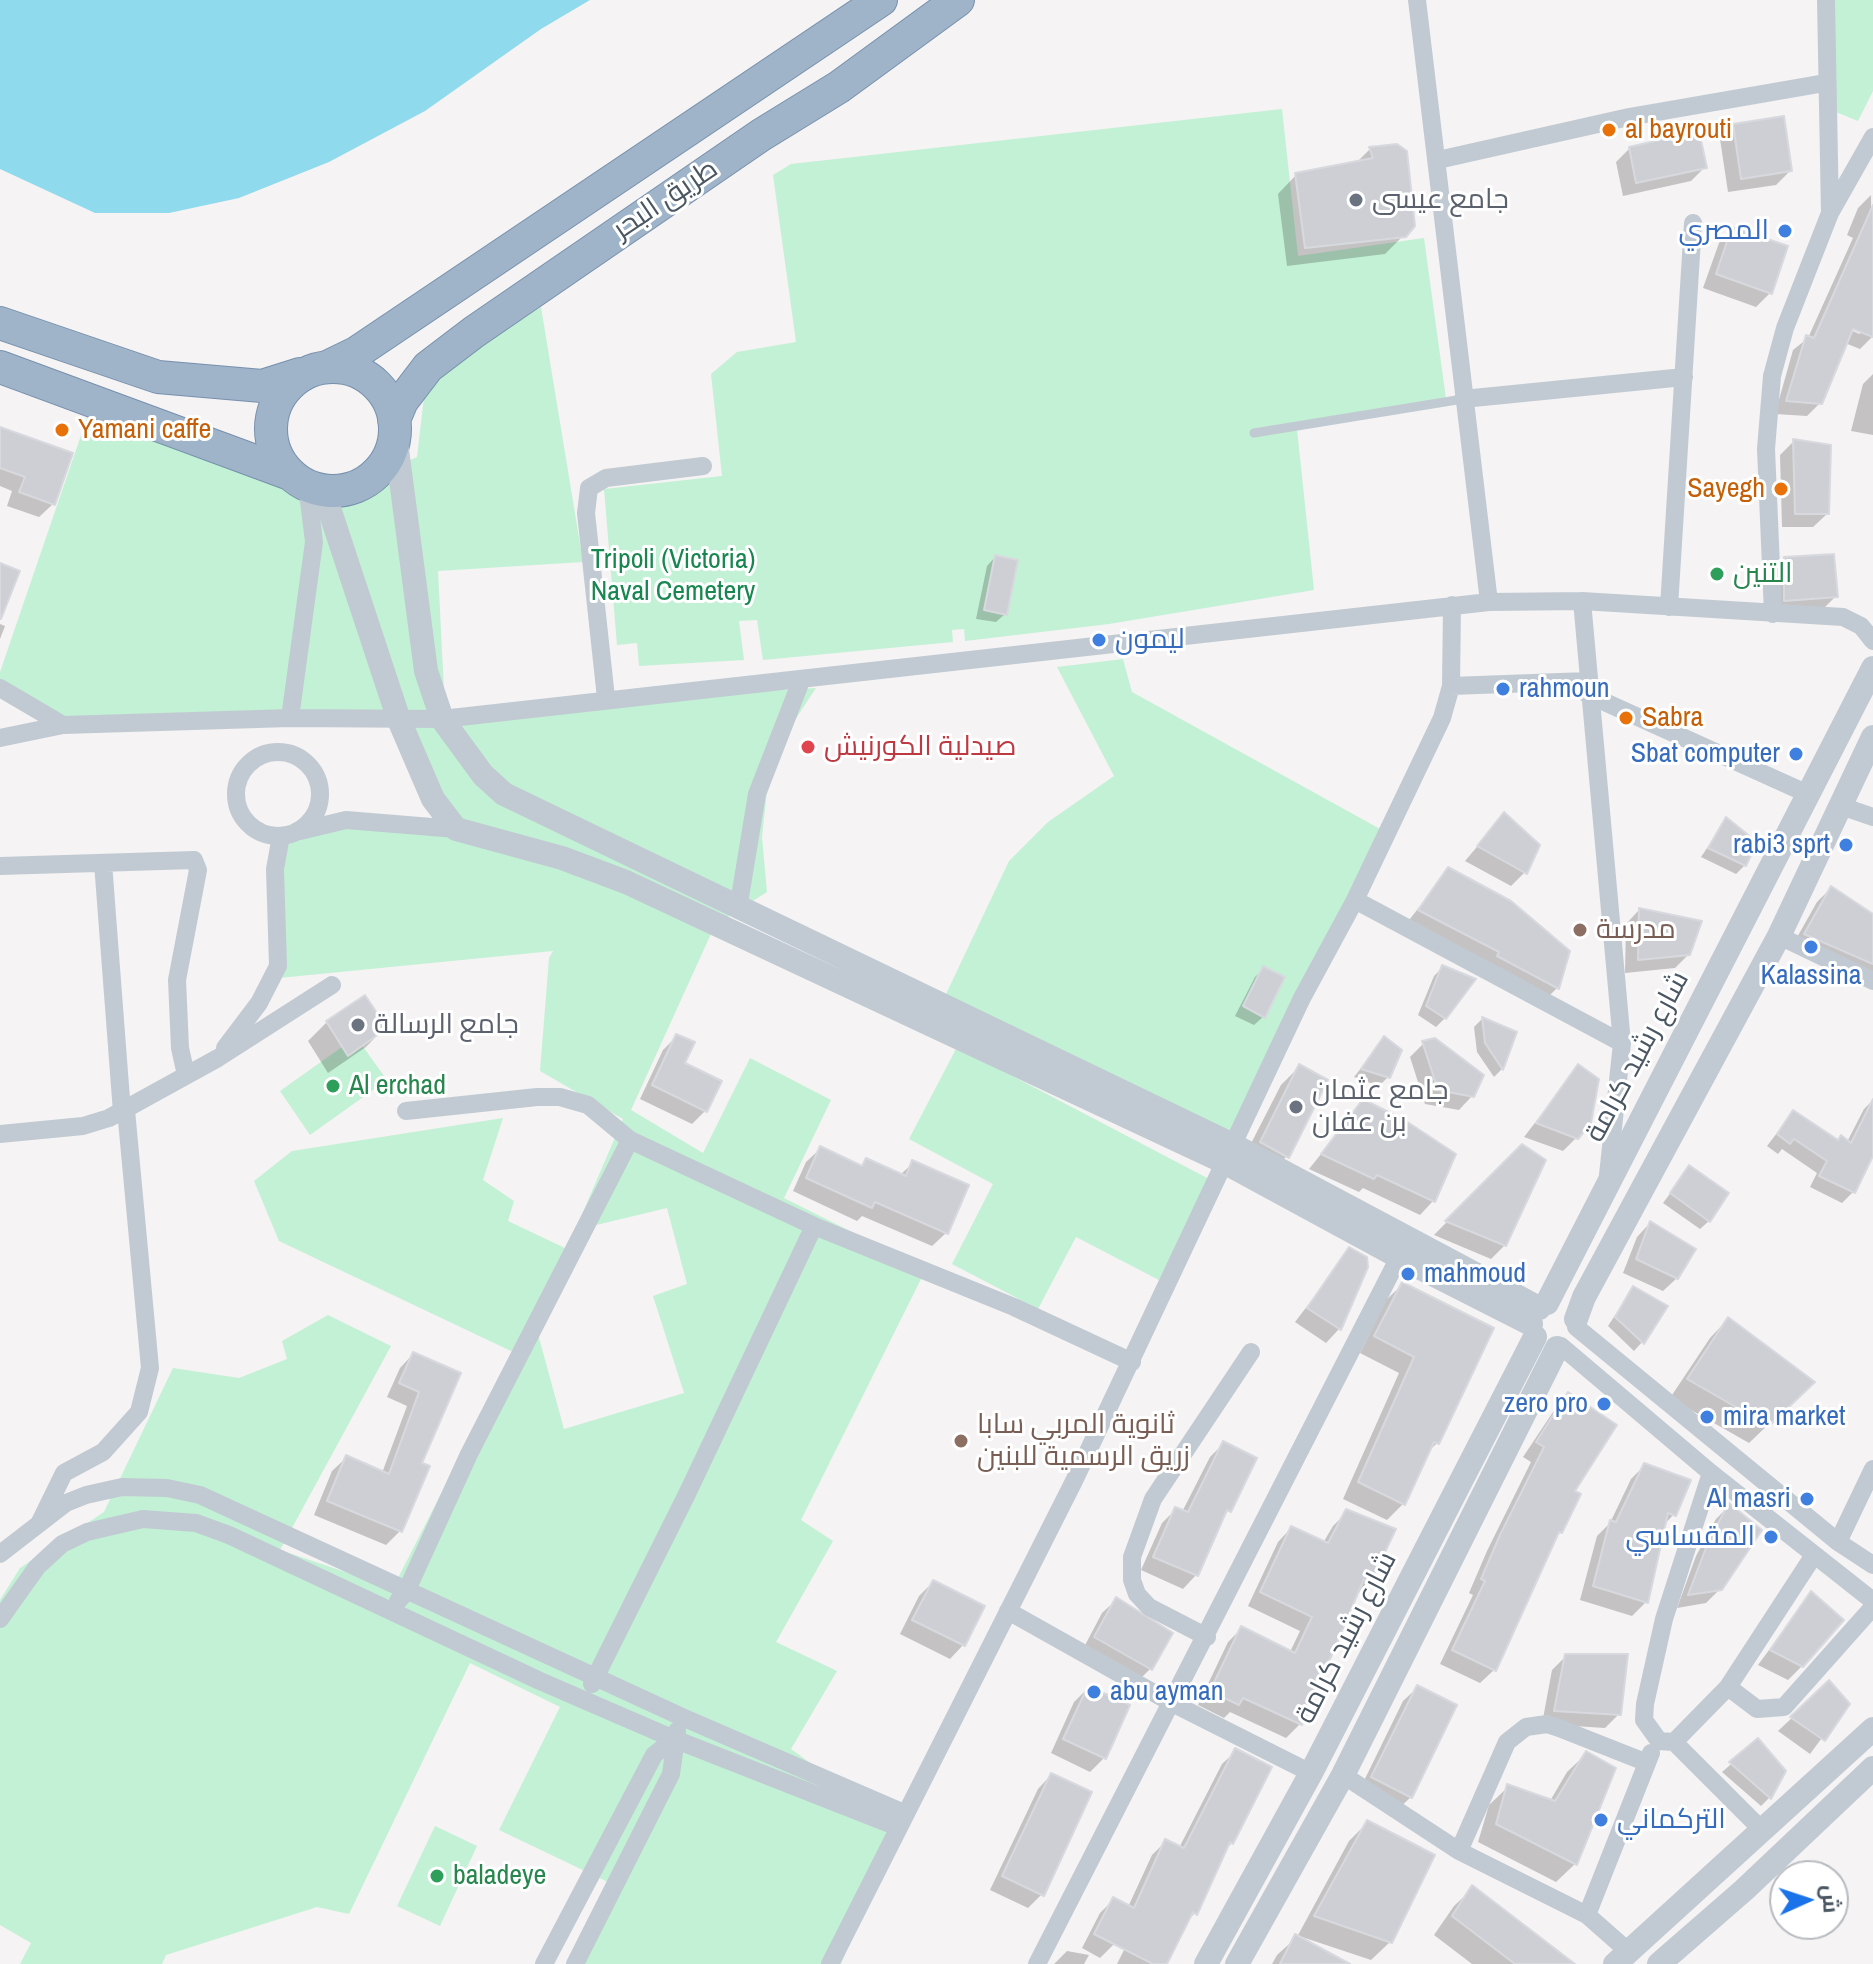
<!DOCTYPE html>
<meta charset="utf-8">
<style>
body{margin:0}
#map{position:relative;width:1873px;height:1964px;overflow:hidden;background:#f5f3f3;font-family:"Archivo Narrow",Cairo,sans-serif}
canvas{display:block}
.north{position:absolute;left:1769px;top:1860px;width:80px;height:80px;box-sizing:border-box;background:#fff;border:2px solid #b7bbc0;border-radius:50%;rotate:87deg;font-size:22px;font-weight:700;line-height:32px;text-align:center;color:#4a5661}
.north::after{content:'';display:block;margin:auto;width:28px;height:36px;background:#1a73e8;clip-path:polygon(50% 0,100% 100%,50% 72%,0 100%)}
</style>
<div id="map">
<canvas width="1873" height="1964"></canvas>
<div class="north">ش</div>
</div>
<script>
const g = document.querySelector('canvas').getContext('2d');
g.lineJoin = 'round';
function paint(path, color) {
  g.fillStyle = color;
  g.fill(path, 'evenodd');
}
function poly(rows) {
  const path = new Path2D();
  for (const r of rows) {
    if (r.length === 3) {
      path.moveTo(r[0] + r[2], r[1]);
      path.arc(r[0], r[1], r[2], 0, 2 * Math.PI);
      continue;
    }
    path.moveTo(r[0], r[1]);
    for (let i = 2; i < r.length; i += 2) path.lineTo(r[i], r[i + 1]);
  }
  return path;
}
function strokePath(path, color, width, dash) {
  g.strokeStyle = color;
  g.lineWidth = width;
  g.lineCap = dash ? 'butt' : 'round';
  g.setLineDash(dash || []);
  g.stroke(path);
}
function label(font, color, halo, rows, align = 'center') {
  g.font = font + ' "Archivo Narrow",Cairo,sans-serif';
  g.lineWidth = 6;
  g.setLineDash([]);
  g.textBaseline = 'middle';
  g.strokeStyle = halo;
  g.fillStyle = color;
  for (const [text, x, y, turn = 0] of rows) {
    g.save();
    g.translate(x, y);
    g.rotate((+turn || 0) * Math.PI / 180);
    g.textAlign = isNaN(turn) ? turn : align;
    if (halo) g.strokeText(text, 0, 0);
    g.fillText(text, 0, 0);
    g.restore();
  }
}
paint(poly([
 [1833,0,1873,0,1873,91,1858,121,1831,110],
 [1282,109,1298,256,1424,238,1447,406,1297,429,1314,590,1109,624,965,641,964,629,952,630,953,642,763,660,757,620,739,621,744,660,639,666,637,643,617,645,604,489,722,476,711,374,737,352,796,342,773,175,791,164],
 [541,307,583,562,438,571,445,711,816,688,787,732,768,782,762,837,767,892,715,925,631,1110,703,1153,750,1058,831,1100,784,1198,926,1269,801,1520,833,1541,776,1642,837,1671,791,1749,898,1827,841,1964,573,1964,612,1884,499,1830,560,1707,470,1663,349,1914,317,1907,166,1955,162,1964,20,1964,31,1943,0,1925,0,1600,20,1568,104,1512,173,1368,239,1378,287,1359,282,1341,328,1315,391,1346,280,1550,393,1588,513,1352,279,1241,254,1181,292,1151,503,1118,483,1180,514,1201,508,1221,567,1249,623,1119,540,1071,549,958,553,951,279,978,274,847,315,834,365,824,434,822,396,710,56,723,0,687,0,672,89,412,323,500,417,457,424,397,446,369],
 [667,1208,687,1284,653,1296,684,1393,564,1429,538,1334,592,1226],
 [1123,659,1132,692,1391,835,1230,1162,938,1011,1009,861,1048,822,1114,776,1057,667],
 [356,1037,387,1080,310,1135,280,1091],
 [957,1047,1211,1180,1159,1280,1076,1237,1038,1309,952,1264,993,1184,909,1139],
 [435,1826,477,1846,440,1926,397,1906]
]), '#c3f1d5');
paint(poly([
 [0,0,590,0,541,29,425,111,329,162,239,198,169,213,95,213,0,169]
]), '#90daee');
paint(poly([
 [1734,126,1790,171,1776,185,1728,192,1720,139],
 [1630,148,1705,167,1691,181,1623,196,1616,162],
 [1370,149,1413,226,1385,254,1287,266,1278,194,1296,175,1356,163],
 [1871,195,1872,337,1860,349,1845,343,1820,403,1807,416,1775,414,1793,350,1808,338,1853,238,1847,235,1858,208],
 [1843,327,1860,330,1860,334],
 [1733,229,1770,293,1756,307,1703,288,1719,243],
 [1873,374,1873,435,1851,431,1863,384],
 [0,429,53,504,39,517,7,506,12,491,0,486],
 [1794,441,1827,514,1813,527,1782,527,1780,455],
 [995,557,1005,614,996,622,976,619,987,566],
 [1784,559,1836,596,1822,610,1771,614,1771,572],
 [0,624,5,626,0,639],
 [1504,815,1525,872,1511,886,1465,861],
 [1726,820,1745,865,1736,874,1701,857],
 [1449,869,1568,952,1557,988,1543,1002,1406,924],
 [1831,888,1873,916,1873,974,1791,948,1817,902],
 [1639,910,1689,954,1675,968,1625,973,1626,924],
 [1443,967,1445,1018,1436,1027,1418,1015,1434,976],
 [1264,968,1263,1017,1254,1025,1235,1016,1255,977],
 [1482,1019,1515,1034,1502,1069,1494,1077,1477,1052,1474,1027],
 [327,1022,384,1028,366,1047,328,1073,308,1041],
 [677,1036,682,1064,706,1110,692,1124,640,1099,663,1050],
 [1384,1039,1388,1077,1379,1086,1354,1077],
 [1424,1043,1472,1096,1459,1110,1425,1104,1410,1057],
 [1300,1066,1287,1156,1268,1175,1242,1161,1281,1085],
 [1578,1067,1577,1137,1563,1151,1524,1137],
 [1873,1100,1873,1154,1853,1192,1842,1203,1810,1187,1817,1173,1782,1149,1778,1154,1767,1146,1793,1112,1837,1142,1847,1142,1864,1109],
 [1363,1102,1433,1201,1420,1215,1363,1188,1359,1192,1309,1169],
 [1522,1146,1505,1245,1491,1259,1434,1235],
 [820,1149,860,1167,866,1160,900,1175,913,1163,946,1233,932,1246,862,1216,857,1221,793,1191,806,1162],
 [1690,1167,1709,1221,1700,1229,1663,1203],
 [1650,1223,1677,1278,1663,1291,1623,1273,1637,1237],
 [1350,1250,1366,1267,1339,1329,1326,1343,1295,1322],
 [1403,1284,1437,1443,1427,1453,1403,1504,1387,1520,1343,1499,1399,1373,1360,1353,1386,1300],
 [1633,1288,1642,1342,1634,1351,1608,1326],
 [1728,1319,1794,1400,1749,1443,1670,1398,1710,1338],
 [413,1354,458,1374,419,1464,427,1467,400,1531,386,1545,314,1515,332,1471,346,1458,382,1473,407,1406,387,1397,400,1368],
 [1568,1395,1572,1492,1561,1532,1553,1539,1494,1670,1480,1683,1440,1664,1473,1595,1469,1593,1487,1551,1531,1462,1523,1457,1555,1409],
 [1223,1444,1229,1510,1221,1518,1196,1575,1183,1589,1141,1570,1162,1523,1176,1509,1182,1512,1210,1457],
 [1645,1465,1674,1514,1663,1526,1646,1602,1632,1616,1580,1600,1597,1536,1610,1523,1631,1479],
 [1729,1506,1720,1589,1706,1603,1677,1608,1696,1556,1716,1519],
 [1347,1512,1394,1530,1368,1585,1354,1597,1300,1724,1286,1738,1230,1712,1224,1718,1198,1705,1228,1642,1242,1628,1290,1652,1300,1631,1248,1606,1278,1542,1291,1528,1323,1543,1333,1526],
 [933,1582,982,1607,963,1645,950,1659,900,1634,919,1596],
 [1811,1593,1802,1666,1788,1680,1758,1665],
 [1116,1600,1151,1668,1137,1682,1082,1651,1102,1613],
 [1566,1656,1619,1714,1605,1728,1542,1724,1552,1670],
 [1829,1683,1847,1704,1810,1754,1778,1731],
 [1088,1688,1104,1758,1090,1772,1051,1753,1074,1702],
 [1417,1688,1411,1797,1397,1810,1359,1791,1403,1701],
 [1758,1741,1770,1797,1761,1806,1722,1772],
 [1236,1751,1232,1843,1224,1851,1195,1913,1184,1924,1165,1964,1117,1964,1126,1946,1114,1944,1100,1958,1082,1948,1100,1913,1113,1900,1128,1907,1152,1855,1165,1842,1179,1848,1222,1764],
 [1586,1754,1613,1768,1575,1864,1556,1882,1478,1842,1489,1805,1508,1787,1550,1801,1567,1772],
 [1051,1775,1042,1894,1028,1908,990,1890,1038,1789],
 [1368,1822,1390,1942,1371,1960,1299,1936,1345,1964,1272,1964,1277,1955,1297,1937,1349,1841],
 [1473,1888,1572,1964,1472,1964,1434,1935,1454,1906],
 [1067,1951,1089,1955,1084,1964,1054,1964]
]), '#0003');
const building = poly([
 [1784,116,1792,171,1741,179,1733,124,1784,116],
 [1699,131,1707,168,1636,183,1629,147,1699,131],
 [1397,144,1407,151,1415,226,1406,237,1305,248,1295,173,1373,158,1369,147,1397,144],
 [1873,205,1873,337,1853,329,1822,404,1786,401,1806,335,1814,338,1873,205],
 [1732,227,1788,246,1772,294,1716,274,1732,227],
 [0,427,73,453,55,505,19,492,25,477,0,468,0,427],
 [1793,439,1831,445,1829,514,1795,514,1793,439],
 [1834,554,1838,597,1784,601,1784,557,1834,554],
 [995,555,1018,560,1007,615,984,610,995,555],
 [0,563,20,571,1,619,0,619,0,563],
 [1504,812,1540,845,1527,874,1477,846,1504,812],
 [1726,817,1757,842,1746,866,1708,848,1726,817],
 [1448,867,1511,901,1570,951,1559,989,1497,956,1499,952,1418,910,1448,867],
 [1831,886,1873,914,1873,964,1804,934,1831,886],
 [1639,908,1702,921,1690,955,1638,960,1639,908],
 [1442,965,1476,979,1446,1019,1426,1006,1442,965],
 [1263,966,1285,977,1265,1018,1243,1006,1263,966],
 [365,995,387,1028,348,1056,326,1021,365,995],
 [1482,1017,1517,1032,1503,1070,1485,1043,1482,1017],
 [676,1034,695,1042,685,1063,722,1081,707,1112,652,1085,676,1034],
 [1384,1036,1402,1050,1390,1078,1361,1069,1384,1036],
 [1435,1038,1484,1075,1474,1097,1438,1090,1422,1041,1435,1038],
 [1299,1064,1328,1080,1289,1158,1260,1142,1299,1064],
 [1578,1064,1599,1079,1591,1123,1578,1139,1536,1123,1578,1064],
 [1363,1099,1406,1121,1456,1154,1435,1202,1377,1175,1374,1179,1321,1154,1363,1099],
 [1873,1099,1873,1156,1855,1193,1819,1176,1827,1161,1794,1139,1790,1144,1777,1134,1793,1110,1838,1140,1841,1135,1851,1143,1873,1099],
 [1522,1144,1546,1160,1506,1246,1445,1221,1522,1144],
 [820,1146,862,1166,866,1158,906,1176,912,1160,969,1185,948,1234,875,1202,872,1208,806,1178,820,1146],
 [1689,1165,1729,1193,1710,1222,1670,1193,1689,1165],
 [1650,1221,1696,1249,1678,1279,1636,1259,1650,1221],
 [1349,1247,1367,1257,1368,1267,1341,1330,1307,1308,1349,1247],
 [1402,1282,1494,1328,1439,1444,1434,1442,1405,1505,1358,1482,1414,1357,1374,1336,1402,1282],
 [1633,1286,1668,1306,1644,1344,1615,1317,1633,1286],
 [1728,1317,1815,1382,1769,1426,1687,1379,1728,1317],
 [413,1352,461,1373,422,1463,430,1466,402,1532,327,1501,346,1455,389,1474,419,1392,399,1383,413,1352],
 [1568,1392,1617,1425,1575,1491,1581,1494,1562,1533,1559,1532,1496,1671,1452,1650,1485,1581,1481,1579,1500,1535,1544,1447,1536,1442,1568,1392],
 [1223,1441,1257,1458,1231,1512,1227,1510,1198,1576,1153,1557,1175,1507,1188,1512,1223,1441],
 [1644,1463,1691,1480,1676,1516,1668,1513,1648,1603,1593,1586,1610,1520,1616,1522,1644,1463],
 [1729,1503,1762,1530,1722,1590,1688,1595,1709,1540,1729,1503],
 [1346,1509,1396,1529,1369,1586,1364,1579,1302,1725,1243,1698,1239,1705,1210,1691,1241,1626,1295,1653,1312,1617,1260,1592,1291,1526,1328,1543,1346,1509],
 [933,1580,985,1606,965,1646,912,1620,933,1580],
 [1811,1591,1844,1620,1803,1667,1770,1650,1811,1591],
 [1116,1597,1173,1633,1152,1670,1094,1637,1116,1597],
 [1565,1654,1628,1654,1621,1715,1554,1711,1565,1654],
 [1829,1680,1850,1704,1825,1741,1790,1717,1829,1680],
 [1417,1685,1457,1705,1412,1798,1371,1777,1417,1685],
 [1088,1686,1130,1705,1106,1759,1063,1739,1088,1686],
 [1758,1738,1786,1771,1771,1799,1729,1762,1758,1738],
 [1235,1748,1272,1767,1233,1844,1230,1842,1197,1915,1193,1912,1167,1964,1153,1964,1094,1934,1113,1897,1134,1908,1165,1839,1184,1848,1235,1748],
 [1586,1751,1616,1768,1577,1865,1496,1824,1507,1784,1555,1801,1586,1751],
 [1051,1773,1092,1792,1044,1896,1002,1876,1051,1773],
 [1367,1820,1435,1855,1392,1943,1314,1916,1367,1820],
 [1472,1885,1575,1964,1515,1964,1452,1916,1472,1885],
 [1295,1934,1350,1964,1280,1964,1295,1934]
]);
paint(building, '#cdcfd5');
strokePath(building, '#d7d9de', 2);
const trunk = poly([
 [0,323,158,377,262,386,300,374],
 [0,367,290,474],
 [327,367,356,353,881,0],
 [333,429,62],
 [394,420,402,401,428,367,474,332,761,135,839,87,958,0]
]);
strokePath(trunk, '#7690ad', 34);
strokePath(poly([
 [1254,433,1463,399]
]), '#c1cad2', 9);
strokePath(poly([
 [1417,0,1489,602],
 [1826,0,1830,213],
 [1438,160,1629,117,1825,83],
 [1463,399,1684,377],
 [1582,601,1622,1043,1608,1175],
 [1669,607,1693,223],
 [1773,614,1766,449,1772,376,1785,328,1830,213,1873,137],
 [1451,686,1587,681],
 [0,688,63,725],
 [1587,694,1808,794],
 [606,698,586,513,589,488,606,478,703,466],
 [290,718,314,542,307,485],
 [0,738,63,725,290,718,442,719,1489,602,1582,601,1843,617,1861,626,1873,641],
 [278,794,42],
 [1841,806,1873,817],
 [300,831,346,820,456,829],
 [103,863,122,1112],
 [0,866,194,860,198,870,177,980,180,1048,186,1075],
 [1355,900,1622,1043],
 [738,909,757,794,801,681],
 [1779,936,1873,981],
 [225,1048,259,1003,278,966,275,869,281,836],
 [406,1111,537,1097,560,1097,588,1105,630,1140,814,1226,1014,1307,1132,1362],
 [0,1134,83,1126,109,1118,218,1058,332,985],
 [1576,1327,1838,1542,1873,1565],
 [1561,1346,1711,1473,1873,1601],
 [1711,1473,1664,1619,1645,1704,1644,1720,1659,1741,1674,1742,1728,1687,1814,1555],
 [40,1522,64,1473,103,1452,139,1412,150,1368,126,1110],
 [1838,1542,1873,1469],
 [0,1554,66,1503,86,1495,122,1487,167,1488,200,1495,682,1717,904,1813],
 [398,1601,406,1592,469,1454,630,1140],
 [1008,1611,1170,1702,1311,1773],
 [0,1619,37,1567,62,1544,87,1532,143,1519,196,1523,229,1535,540,1681,674,1739,898,1827],
 [1207,1637,1149,1607,1137,1594,1132,1580,1132,1557,1153,1499,1251,1352],
 [592,1684,687,1494,814,1226],
 [1728,1687,1757,1709,1784,1707,1873,1607],
 [1674,1742,1763,1831],
 [1343,1775,1459,1851,1587,1915,1629,1952],
 [1459,1851,1507,1742,1526,1727,1547,1724,1559,1728,1645,1762],
 [1587,1915,1651,1753],
 [544,1964,654,1755,674,1739],
 [575,1964,671,1774,677,1731],
 [830,1964,1074,1481,1302,998,1355,900,1442,718,1451,686,1452,605],
 [1037,1964,1399,1257]
]), '#c1cad2', 18);
strokePath(poly([
 [395,434,426,671,442,719,483,775,504,794,1233,1145,1539,1308],
 [323,490,399,720,433,799,456,829,562,858,626,882,1224,1162,1399,1257,1531,1324],
 [1547,1303,1873,668],
 [1576,1319,1584,1297,1779,936,1873,737],
 [1206,1964,1311,1773,1535,1337],
 [1237,1964,1343,1775,1557,1348],
 [1615,1964,1873,1729],
 [1659,1964,1744,1890,1873,1768]
]), '#c1cad2', 24);
strokePath(trunk, '#9fb4c9', 32);
for (const [x, y, r, color] of [
 [1609,130,8,"#e8710a"],
 [1356,200,8,"#6b7280"],
 [1785,231,8,"#3f7fe0"],
 [62,430,8,"#e8710a"],
 [1781,489,8,"#e8710a"],
 [1717,574,8,"#2e9e5b"],
 [1099,640,8,"#3f7fe0"],
 [1503,689,8,"#3f7fe0"],
 [1626,718,8,"#e8710a"],
 [808,747,8,"#e0444e"],
 [1796,754,8,"#3f7fe0"],
 [1846,845,8,"#3f7fe0"],
 [1580,930,8,"#8d6e63"],
 [1811,947,8,"#3f7fe0"],
 [358,1025,8,"#6b7280"],
 [333,1086,8,"#2e9e5b"],
 [1296,1107,8,"#6b7280"],
 [1408,1274,8,"#3f7fe0"],
 [1604,1404,8,"#3f7fe0"],
 [1707,1417,8,"#3f7fe0"],
 [961,1441,8,"#8d6e63"],
 [1807,1499,8,"#3f7fe0"],
 [1771,1537,8,"#3f7fe0"],
 [1094,1692,8,"#3f7fe0"],
 [1601,1820,8,"#3f7fe0"],
 [437,1876,8,"#2e9e5b"]
]) {
  const dot = new Path2D();
  dot.arc(x, y, r, 0, 2 * Math.PI);
  g.fillStyle = color;
  g.fill(dot);
  strokePath(dot, '#fff', 3);
}
label('28px', '#c56008', '#fff', [
 ["al bayrouti",1625,130],
 ["Yamani caffe",78,430],
 ["Sayegh",1765,489,"right"],
 ["Sabra",1642,718]
], 'left');
label('28px', '#4a5661', '#fff', [
 ["طريق البحر",666,200,-34],
 ["شارع رشيد كرامة",1638,1057,-62],
 ["شارع رشيد كرامة",1347,1638,-63]
]);
label('28px', '#5b616d', '#fff', [
 ["جامع عيسى",1372,200],
 ["جامع الرسالة",374,1025],
 ["جامع عثمان",1312,1091],
 ["بن عفان",1312,1123]
], 'left');
label('28px', '#366cbe', '#fff', [
 ["المصري",1769,231],
 ["ليمون",1115,640,"left"],
 ["rahmoun",1519,689,"left"],
 ["Sbat computer",1780,754],
 ["rabi3 sprt",1830,845],
 ["Kalassina",1811,976,"center"],
 ["mahmoud",1424,1274,"left"],
 ["zero pro",1588,1404],
 ["mira market",1723,1417,"left"],
 ["Al masri",1791,1499],
 ["المقساسي",1755,1537],
 ["abu ayman",1110,1692,"left"],
 ["التركماني",1617,1820,"left"]
], 'right');
label('28px', '#17864f', '#fff', [
 ["Tripoli (Victoria)",673,560],
 ["Naval Cemetery",673,592]
]);
label('28px', '#27864d', '#fff', [
 ["التنين",1733,574],
 ["Al erchad",349,1086],
 ["baladeye",453,1876]
], 'left');
label('28px', '#be3a42', '#fff', [
 ["صيدلية الكورنيش",824,747]
], 'left');
label('28px', '#785e54', '#fff', [
 ["مدرسة",1596,930],
 ["ثانوية المربي سابا",977,1425],
 ["زريق الرسمية للبنين",977,1457]
], 'left');
</script>
